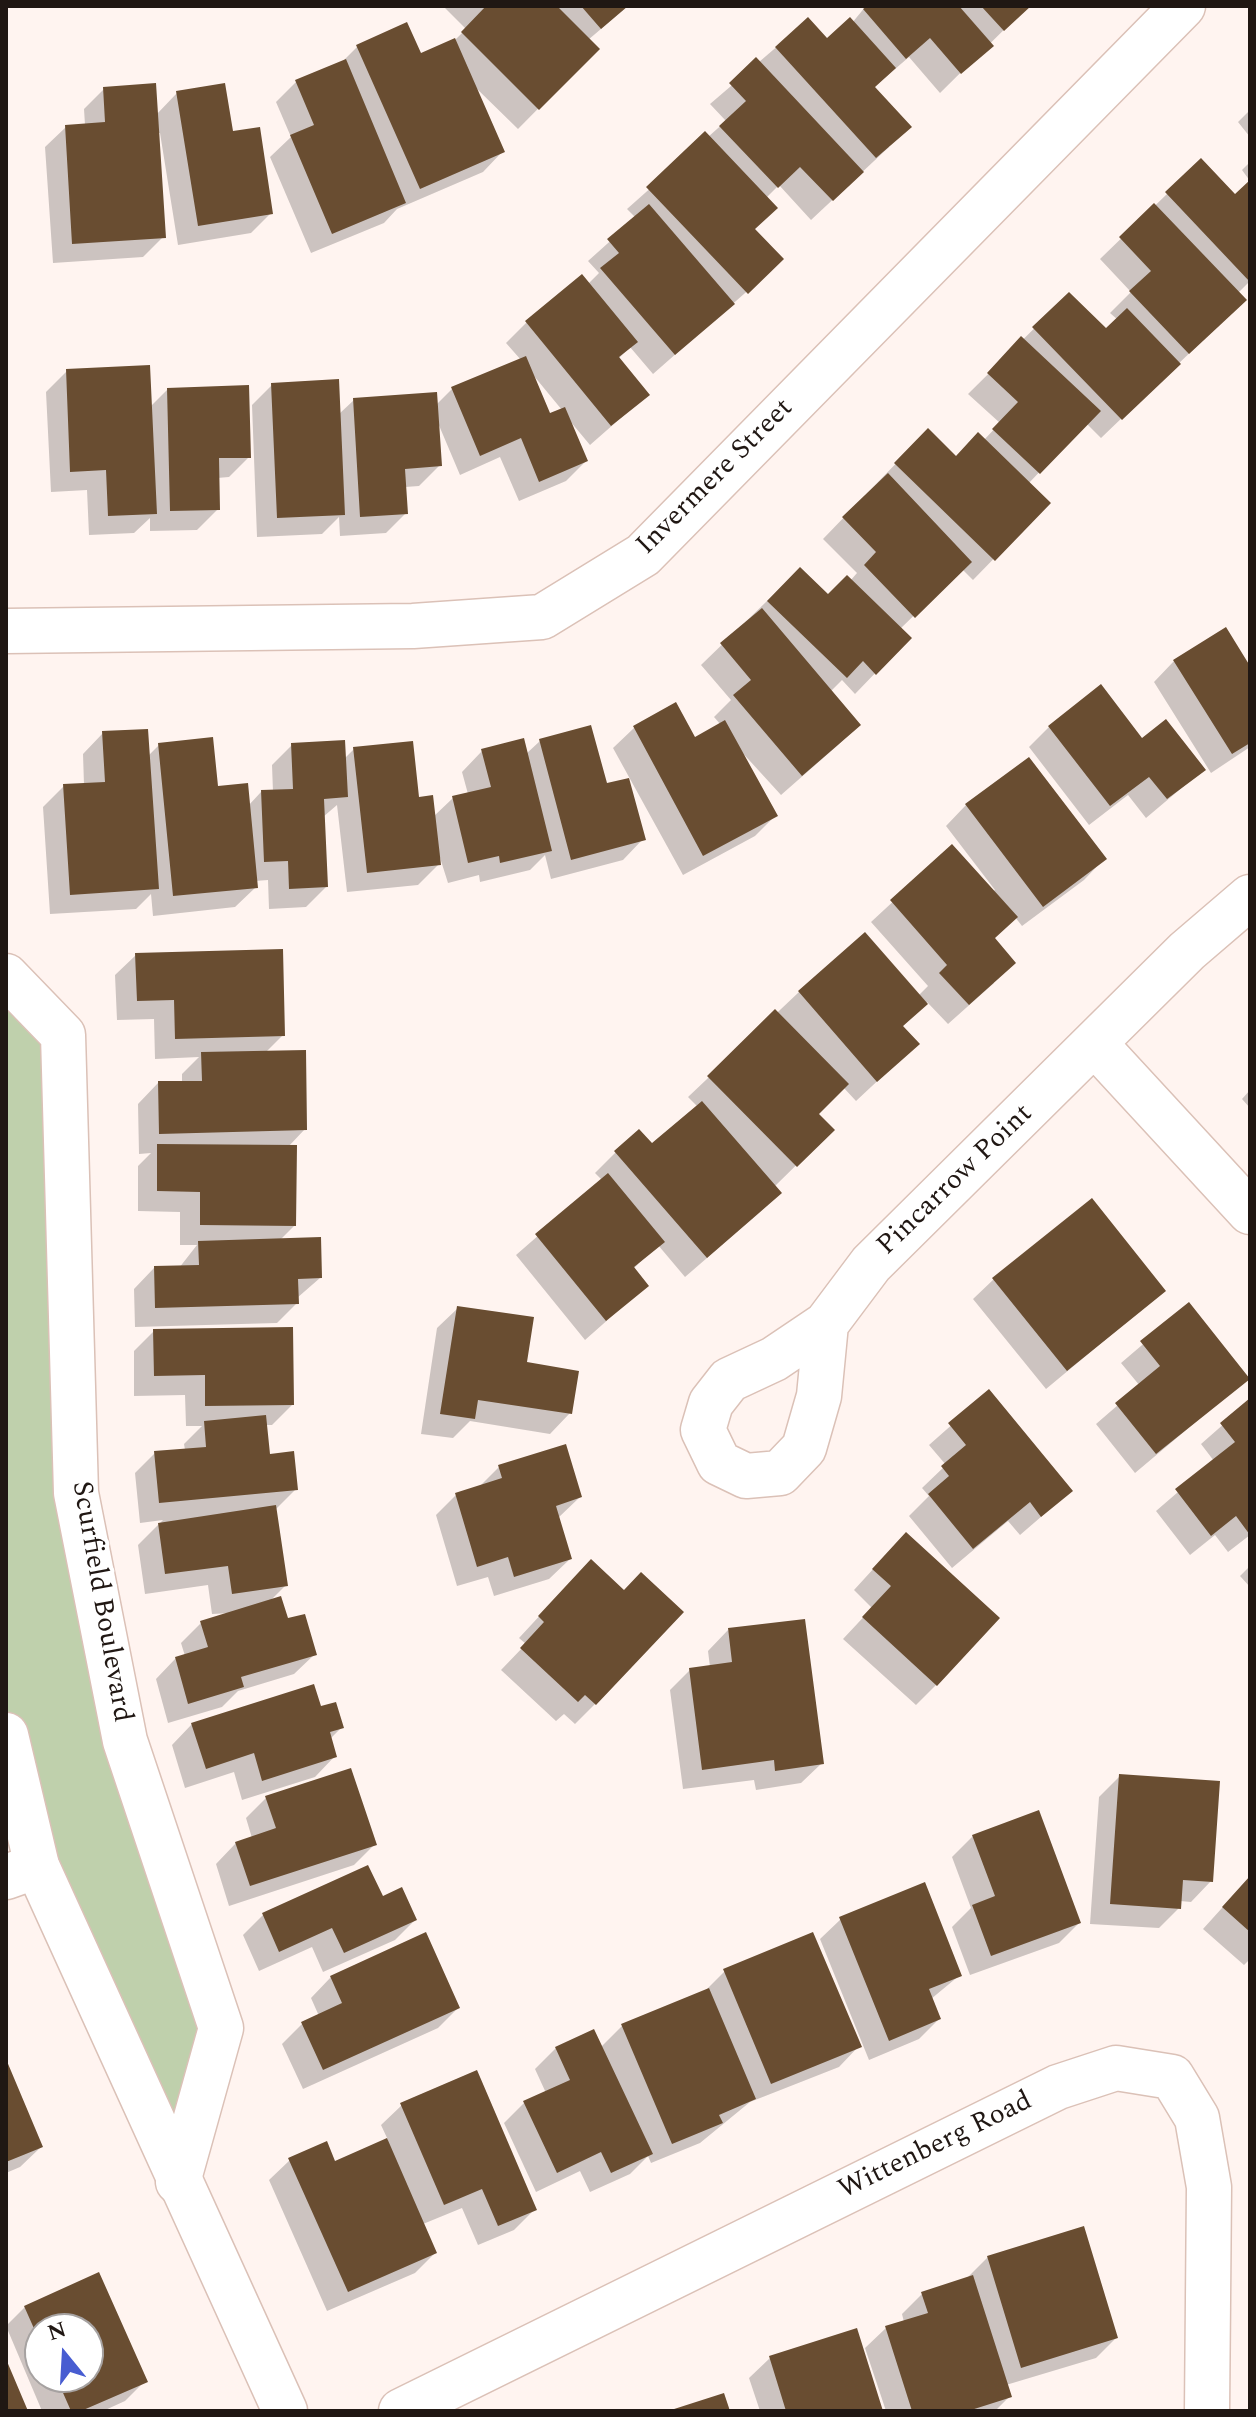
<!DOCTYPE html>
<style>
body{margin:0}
#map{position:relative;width:1256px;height:2417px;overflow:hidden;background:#fff4f0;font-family:Spectral,serif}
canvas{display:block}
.frame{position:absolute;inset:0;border:8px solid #201713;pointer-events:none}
.north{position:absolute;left:24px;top:2313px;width:80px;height:80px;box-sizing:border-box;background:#fff;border:2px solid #a6a2a1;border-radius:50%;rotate:342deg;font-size:22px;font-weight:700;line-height:32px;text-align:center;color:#201713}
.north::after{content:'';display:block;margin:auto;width:28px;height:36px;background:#485dd1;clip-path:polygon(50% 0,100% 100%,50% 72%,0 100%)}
</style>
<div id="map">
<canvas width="1256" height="2417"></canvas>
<div class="frame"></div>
<div class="north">N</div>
</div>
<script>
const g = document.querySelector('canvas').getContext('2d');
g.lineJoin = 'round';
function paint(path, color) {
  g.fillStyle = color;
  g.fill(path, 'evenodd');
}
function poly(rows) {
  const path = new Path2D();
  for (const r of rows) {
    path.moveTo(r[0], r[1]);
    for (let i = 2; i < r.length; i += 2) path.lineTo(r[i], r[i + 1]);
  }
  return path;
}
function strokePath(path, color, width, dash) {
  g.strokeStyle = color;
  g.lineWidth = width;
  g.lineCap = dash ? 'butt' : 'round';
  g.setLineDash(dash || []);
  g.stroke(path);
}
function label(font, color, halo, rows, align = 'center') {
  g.font = font + ' Spectral,serif';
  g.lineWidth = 8;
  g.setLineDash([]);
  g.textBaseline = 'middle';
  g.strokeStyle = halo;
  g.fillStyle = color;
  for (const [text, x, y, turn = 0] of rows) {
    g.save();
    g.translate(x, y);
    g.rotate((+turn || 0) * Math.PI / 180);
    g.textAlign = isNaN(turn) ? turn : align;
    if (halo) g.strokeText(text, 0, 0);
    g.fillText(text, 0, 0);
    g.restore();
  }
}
paint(poly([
 [6,976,63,1035,76,1493,221,2028,178,2182,6,1735]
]), '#bfd0ac');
paint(poly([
 [443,6,628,6,588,40,597,49,518,129,474,86,503,151,483,172,397,209,384,223,311,253,270,157,291,137,276,102,296,82,342,62,357,47,420,56,454,41,466,29],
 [866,6,1028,6,940,93,909,57,873,88,889,147,811,220,779,185,766,198,753,230,761,279,653,374,630,347,618,359,647,395,590,445,570,421,586,461,566,481,519,501,500,457,460,475,438,423,440,465,419,486,405,487,406,513,386,533,340,536,339,517,322,534,257,537,252,405,272,385,339,414,354,400,436,405,452,389,521,360,506,343,527,322,588,284,599,273,588,261,636,218,627,209,726,121,710,104,808,20,827,41,852,23],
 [534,376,562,410,549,415],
 [104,89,156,115,177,93,231,134,271,213,251,233,178,245,160,133,157,133,163,237,143,257,53,263,45,147,66,127,85,125,84,109],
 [1250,110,1250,137,1238,122],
 [1201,161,1235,197,1250,183,1250,281,1238,293,1224,320,1101,438,1086,423,1028,484,1048,503,973,580,962,569,900,629,909,638,855,694,842,680,830,692,858,725,838,745,781,795,739,749,775,816,755,836,683,875,613,748,634,728,675,705,694,739,721,725,714,717,731,700,701,665,800,569,828,597,850,581,857,573,823,539,908,451,955,458,983,441,1000,423,968,394,1069,294,1106,331,1118,320,1110,313,1131,292,1100,259],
 [1250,162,1250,181,1242,170],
 [67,371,150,407,167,390,249,457,229,477,217,478,218,509,197,530,150,531,150,518,134,533,89,535,87,490,51,492,46,392],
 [1174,661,1250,670,1250,747,1211,773,1154,682],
 [1049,727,1203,770,1146,818,1128,795,1089,825,1029,747],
 [103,733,148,756,159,745,216,788,248,806,261,792,273,792,272,765,292,745,344,759,354,749,418,799,433,817,453,798,468,794,462,772,482,751,526,754,540,741,605,786,643,839,623,860,551,879,545,855,530,870,480,882,479,875,448,883,436,845,438,865,418,885,347,892,337,805,323,817,326,887,306,907,269,909,268,880,255,881,256,887,235,907,153,916,151,894,136,909,50,914,43,807,64,786,84,785,83,754],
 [966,805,1104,859,1084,880,1022,926,1015,917,993,939,994,983,948,1024,927,1002,902,1027,917,1044,856,1101,843,1087,816,1114,832,1130,774,1187,779,1193,759,1213,685,1277,658,1245,633,1269,646,1286,585,1340,516,1255,602,1180,595,1173,616,1152,651,1146,698,1107,688,1097,799,992,918,996,928,986,871,922,952,847,992,892,995,890,946,826],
 [136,955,283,1035,265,1053,305,1129,288,1147,294,1226,279,1241,320,1278,297,1298,297,1303,277,1323,135,1327,134,1289,154,1268,179,1268,197,1245,180,1245,180,1212,138,1211,138,1166,151,1153,139,1154,138,1104,158,1083,182,1083,182,1074,199,1057,155,1059,154,1019,117,1020,115,975],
 [1250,1090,1250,1108,1242,1099],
 [994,1279,1164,1291,1046,1389,973,1299],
 [1189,1305,1248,1378,1135,1473,1096,1424,1140,1386,1121,1363],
 [458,1308,570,1413,550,1434,470,1421,453,1438,421,1434,437,1328],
 [154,1331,292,1405,272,1425,265,1425,268,1456,296,1489,275,1510,286,1585,269,1602,315,1654,294,1674,238,1691,222,1707,168,1723,156,1679,176,1658,185,1656,181,1643,202,1622,232,1613,212,1614,208,1585,145,1594,138,1545,163,1520,140,1523,135,1473,155,1453,185,1450,184,1444,202,1426,186,1426,185,1395,134,1396,134,1351],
 [989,1392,1071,1491,1020,1535,1008,1521,952,1568,909,1516,929,1496,922,1488,946,1465,929,1445],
 [1250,1401,1250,1535,1228,1552,1215,1535,1190,1555,1156,1511,1214,1461,1201,1444],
 [499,1467,580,1497,558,1518,570,1559,549,1579,494,1596,488,1577,457,1586,436,1515,456,1495,478,1488],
 [886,1555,936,1685,916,1705,843,1639,872,1608,854,1590],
 [1250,1566,1250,1587,1240,1576],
 [571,1582,595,1704,575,1724,564,1714,556,1721,501,1670,526,1644,519,1638],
 [728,1630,822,1763,801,1783,756,1790,754,1780,683,1789,670,1690,690,1670,710,1667,708,1651],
 [320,1708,342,1727,330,1739,335,1756,315,1777,242,1800,234,1772,185,1788,172,1745,192,1724],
 [1120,1776,1211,1881,1191,1902,1180,1901,1179,1908,1159,1928,1090,1924,1099,1797],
 [266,1798,374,1845,354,1865,229,1906,216,1864,236,1843,252,1838,246,1818],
 [973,1836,1079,1923,1059,1943,970,1975,952,1927,971,1908,952,1857],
 [1250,1877,1250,1959,1244,1965,1203,1929],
 [382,1899,415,1920,395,1940,323,1972,312,1947,259,1971,243,1935,263,1915],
 [841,1919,960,1975,931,1999,939,2019,919,2039,869,2060,820,1939],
 [725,1971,859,2046,839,2067,750,2102,700,2143,651,2163,648,2156,630,2174,590,2192,580,2171,536,2192,504,2123,524,2103,546,2093,535,2069,556,2048,600,2048,622,2026,704,1992],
 [331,1977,458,2008,438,2028,303,2089,282,2044,302,2024,319,2016,311,1998],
 [6,2064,41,2147,20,2167,6,2173],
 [402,2105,534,2210,514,2230,478,2245,462,2208,423,2224,435,2253,415,2273,327,2311,269,2180,290,2160,334,2164,388,2140,381,2125],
 [988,2257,1116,2338,1096,2358,1006,2385,1010,2396,995,2411,886,2411,865,2348,886,2328,904,2322,902,2314,922,2294,967,2278],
 [98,2275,145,2381,125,2401,103,2411,42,2411,6,2326,25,2307],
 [40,2329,88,2329,88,2377,40,2377],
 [770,2358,881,2411,760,2411,749,2378]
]), '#0003');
paint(poly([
 [486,6,557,6,600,49,539,110,461,32],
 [581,6,628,6,601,29],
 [867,6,959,6,994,46,961,74,930,38,906,59,863,9],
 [981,6,1031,6,1004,31],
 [808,17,827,38,850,17,896,68,875,87,912,127,876,158,775,47],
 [407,22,421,53,455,38,505,152,420,189,356,45],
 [756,57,864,172,833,201,800,167,778,188,719,126,746,101,729,83],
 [346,59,406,203,332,234,290,135,314,125,295,80],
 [156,83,166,238,72,244,65,125,105,122,103,87],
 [225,83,233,131,260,127,273,214,198,226,176,91],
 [705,131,778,208,755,229,784,259,748,294,646,187],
 [1201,158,1235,194,1250,180,1250,282,1165,192],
 [1154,203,1247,300,1189,354,1129,291,1151,271,1119,237],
 [649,204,735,304,675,355,600,268,619,253,607,239],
 [582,274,638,342,619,357,650,395,611,426,525,321],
 [1069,292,1106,328,1127,308,1181,364,1122,420,1032,327],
 [1021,336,1101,411,1040,474,992,429,1018,402,987,373],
 [526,356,550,413,565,407,588,461,539,482,521,438,480,456,451,387],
 [150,365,157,514,108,516,106,470,70,472,66,369],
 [339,379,345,515,277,518,271,383],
 [249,385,251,458,219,458,220,510,170,511,167,388],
 [437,392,442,466,405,469,408,514,360,517,353,398],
 [928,428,956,456,978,432,1051,503,995,561,894,463],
 [888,473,972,562,915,618,864,565,876,552,842,517],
 [800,567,828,594,847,575,912,638,876,675,863,661,847,678,767,601],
 [762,608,861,725,802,776,733,695,751,680,720,643],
 [1226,627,1250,666,1250,743,1232,754,1173,660],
 [1101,684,1142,738,1166,719,1206,770,1167,799,1149,777,1110,806,1048,726],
 [676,702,695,737,725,720,778,816,703,856,633,726],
 [591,725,607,783,629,778,646,840,571,860,539,739],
 [148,729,159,889,70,895,63,784,105,782,102,731],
 [213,737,218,786,248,783,258,888,173,896,158,743],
 [524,738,552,851,500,863,499,856,468,863,452,796,491,787,481,749],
 [345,740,348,797,324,799,328,887,289,889,288,861,264,862,261,790,293,789,291,743],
 [413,741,419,797,433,795,441,865,367,873,353,747],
 [1029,757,1107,859,1043,907,965,804],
 [952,844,1018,917,995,938,1016,963,969,1005,939,973,947,965,890,900],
 [865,932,928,1004,903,1026,920,1044,877,1082,798,991],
 [283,949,285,1036,175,1039,174,1000,137,1001,135,953],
 [775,1009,849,1084,819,1114,835,1130,797,1167,707,1076],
 [306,1050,307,1130,159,1134,158,1081,202,1081,201,1052],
 [702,1101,782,1193,707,1258,614,1151,639,1129,652,1143],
 [157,1144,297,1145,296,1226,200,1225,200,1192,157,1191],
 [608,1173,665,1242,634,1267,649,1286,606,1321,535,1234],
 [1092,1198,1166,1291,1067,1371,992,1278],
 [321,1237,322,1278,298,1279,299,1304,155,1308,154,1266,199,1265,198,1241],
 [1189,1302,1250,1379,1156,1454,1115,1403,1160,1366,1140,1341],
 [457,1306,534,1317,527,1362,579,1371,572,1414,478,1400,475,1419,440,1414],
 [293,1327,294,1405,205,1406,205,1375,154,1376,153,1329],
 [989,1389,1073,1491,1041,1517,1030,1502,973,1549,928,1494,949,1476,941,1466,966,1445,948,1423],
 [1250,1398,1250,1535,1236,1516,1211,1536,1175,1489,1235,1442,1220,1423],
 [266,1415,270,1454,294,1451,298,1490,159,1503,154,1451,206,1447,204,1421],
 [566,1444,582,1497,556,1506,572,1559,514,1577,508,1557,477,1567,455,1493,502,1478,498,1465],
 [276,1505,288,1586,232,1594,228,1566,165,1574,158,1523],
 [906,1532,1000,1618,937,1686,862,1617,891,1586,872,1569],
 [591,1559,624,1590,641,1572,684,1612,596,1705,585,1695,578,1702,520,1648,544,1622,538,1616],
 [281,1596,288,1618,305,1614,317,1655,241,1677,244,1687,188,1704,175,1657,208,1647,200,1621],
 [805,1619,824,1764,775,1771,774,1760,702,1770,689,1668,732,1662,728,1628],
 [314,1684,321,1706,336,1702,344,1728,330,1732,337,1757,262,1781,254,1753,206,1769,191,1723],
 [351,1768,377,1845,250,1886,235,1842,276,1828,265,1796],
 [1119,1774,1220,1781,1213,1882,1183,1880,1181,1909,1110,1904],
 [1039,1810,1081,1923,991,1956,972,1905,995,1896,972,1835],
 [368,1865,383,1896,402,1887,417,1920,344,1953,332,1928,279,1952,262,1913],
 [1250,1876,1250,1932,1222,1907],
 [925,1882,962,1976,929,1989,941,2019,889,2041,839,1917],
 [426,1932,460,2008,323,2070,301,2022,342,2003,330,1976],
 [813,1932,862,2047,771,2084,723,1969],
 [709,1988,756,2099,719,2115,723,2123,672,2144,621,2024],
 [594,2029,653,2154,611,2173,601,2152,557,2173,523,2101,570,2080,555,2047],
 [6,2059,43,2147,6,2162],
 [477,2070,537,2210,498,2226,482,2189,444,2205,400,2103],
 [387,2138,437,2253,348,2292,288,2158,327,2141,335,2161],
 [1084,2226,1118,2338,1021,2368,987,2256],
 [99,2272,148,2382,81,2411,71,2411,56,2377,88,2377,88,2329,40,2329,40,2342,24,2306],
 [973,2275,1012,2397,968,2411,912,2411,885,2326,928,2313,921,2292],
 [857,2328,883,2411,786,2411,769,2356],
 [6,2359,28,2411,6,2411],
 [724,2393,730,2411,672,2411,671,2410]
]), '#694d31');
const street = poly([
 [6,631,413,626,542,617,643,555,1183,6],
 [6,976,63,1035,76,1493,125,1741,221,2028,178,2182],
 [1095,1044,1250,1212],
 [826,1324,871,1264,1187,951,1250,897],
 [826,1324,819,1396,804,1448,780,1473,746,1476,719,1463,703,1430,711,1403,729,1380,774,1359,826,1324],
 [6,1877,37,1866],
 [401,2411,1058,2087,1116,2068,1172,2077,1197,2118,1209,2187,1207,2411]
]);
const secondary = poly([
 [6,1735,37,1866,285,2411]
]);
strokePath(street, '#dbc1b7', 47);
strokePath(secondary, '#dbc1b7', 47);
strokePath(street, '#fff', 44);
strokePath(secondary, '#fff', 44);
label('28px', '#201713', '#fff', [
 ["Invermere Street",716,478,-45],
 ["Pincarrow Point",956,1181,-44],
 ["Scurfield Boulevard",100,1602,80],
 ["Wittenberg Road",936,2147,-26]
]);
</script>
